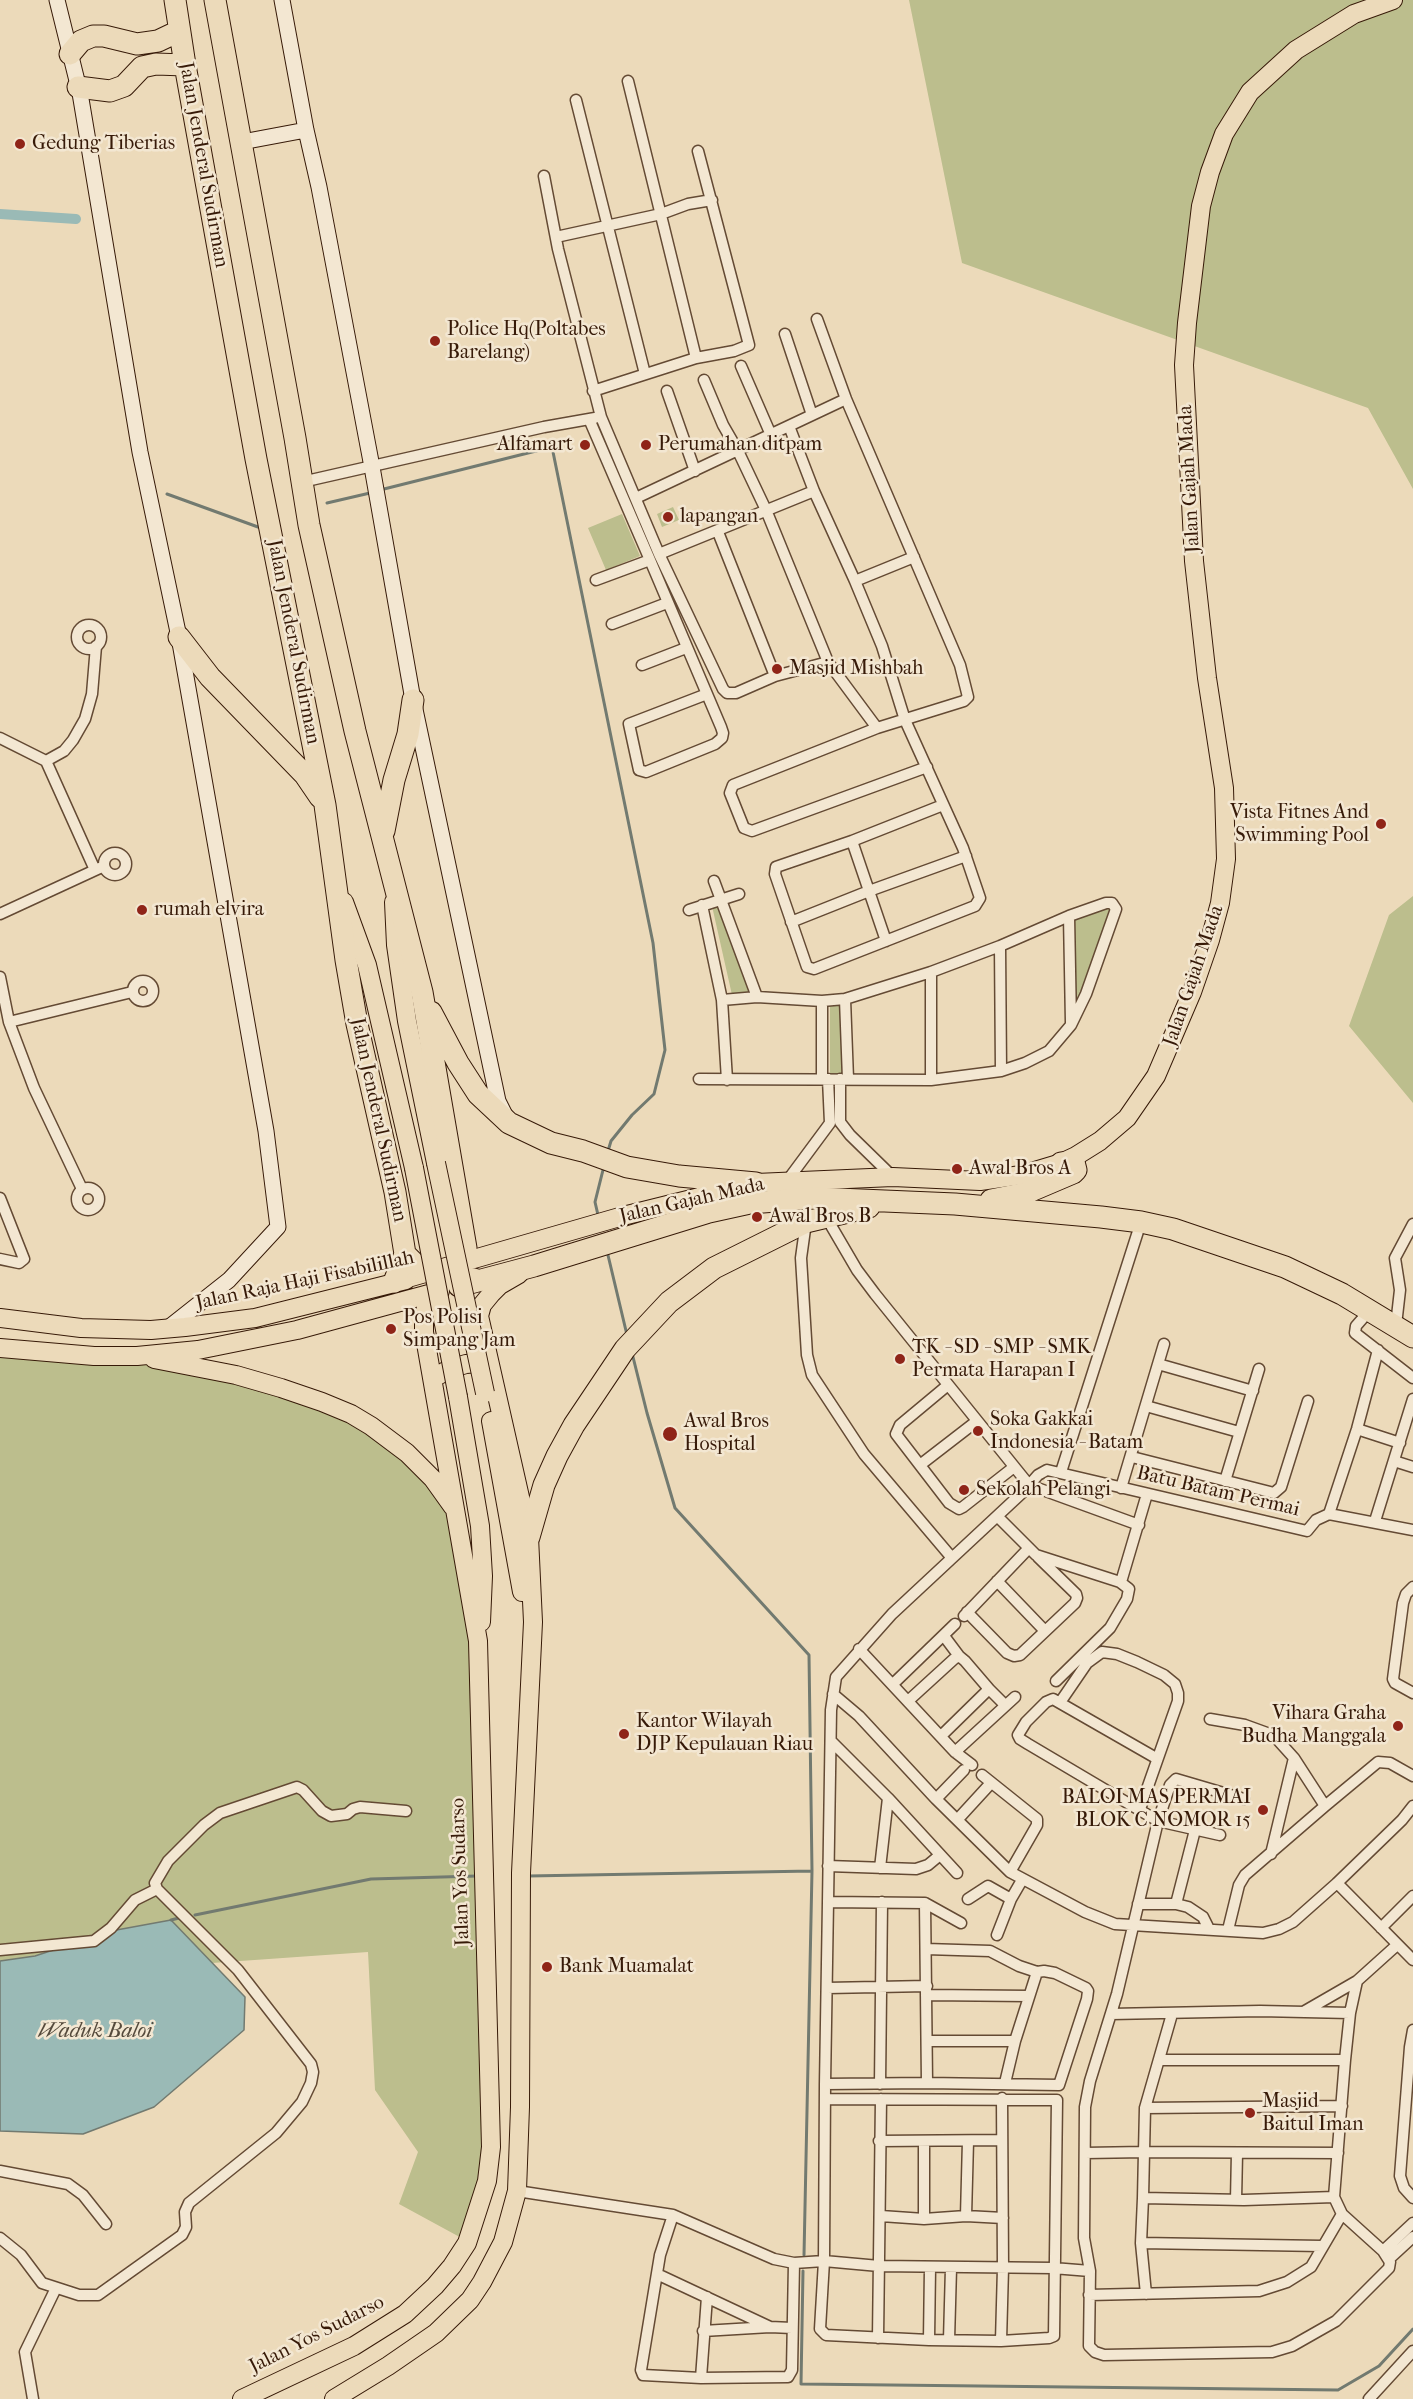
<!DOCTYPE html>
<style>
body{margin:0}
canvas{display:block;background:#ecdaba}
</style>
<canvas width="1413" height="2399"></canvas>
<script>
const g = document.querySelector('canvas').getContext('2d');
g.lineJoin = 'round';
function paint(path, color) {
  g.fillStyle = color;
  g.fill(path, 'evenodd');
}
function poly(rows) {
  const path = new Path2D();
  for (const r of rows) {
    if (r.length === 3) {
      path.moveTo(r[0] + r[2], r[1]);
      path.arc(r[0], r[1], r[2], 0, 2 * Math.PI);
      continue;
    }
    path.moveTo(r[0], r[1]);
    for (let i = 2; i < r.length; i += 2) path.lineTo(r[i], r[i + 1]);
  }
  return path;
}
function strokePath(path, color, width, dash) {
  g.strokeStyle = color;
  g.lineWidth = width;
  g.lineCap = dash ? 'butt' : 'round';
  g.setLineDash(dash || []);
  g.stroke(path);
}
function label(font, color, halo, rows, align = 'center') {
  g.font = font + ' "IM FELL French Canon",serif';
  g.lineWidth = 5;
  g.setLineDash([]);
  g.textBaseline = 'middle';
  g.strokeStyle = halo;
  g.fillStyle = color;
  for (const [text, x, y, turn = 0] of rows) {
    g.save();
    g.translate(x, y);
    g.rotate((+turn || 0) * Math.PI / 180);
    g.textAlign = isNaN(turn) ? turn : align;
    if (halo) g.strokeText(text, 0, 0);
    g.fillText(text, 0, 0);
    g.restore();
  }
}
paint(poly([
 [909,0,1413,0,1413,489,1368,408,962,263],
 [673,507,679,520,662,527,657,514],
 [622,514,640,556,606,570,588,528],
 [1413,896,1413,1103,1349,1026,1389,915],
 [722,904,755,992,732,995,712,906],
 [1111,905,1112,911,1082,995,1075,1004,1073,920],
 [848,1002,851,1075,830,1075,830,1006],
 [0,1340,229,1365,380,1438,421,1477,451,1512,478,1577,491,2148,467,2241,399,2204,418,2152,375,2090,368,1952,212,1963,171,1920,112,1931,35,1956,0,1961]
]), '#bcbe8d');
const water = poly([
 [171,1920,245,1997,244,2030,154,2107,83,2134,0,2131,0,1961,35,1956,111,1931,171,1920]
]);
paint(water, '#9abab6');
strokePath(water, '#727a70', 1.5);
strokePath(poly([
 [380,490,552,447,653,943,665,1050,654,1094,632,1115,611,1141,608,1151],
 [167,494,258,527],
 [327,503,370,493],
 [598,1215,595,1202,604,1166],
 [607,1251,627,1335],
 [632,1353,647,1413,675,1508,809,1655,812,1871,804,2255],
 [528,1876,812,1871],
 [195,1915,371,1879,477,1876],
 [171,1920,179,1918],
 [803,2271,801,2384,1338,2390,1379,2366,1413,2329]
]), '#727a70', 3);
strokePath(poly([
 [0,214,76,219]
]), '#9abab6', 10);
const street = poly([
 [628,81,696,358],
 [576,100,645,374],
 [544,176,558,249,601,417,659,554,723,689,727,693,736,693,775,676,828,662],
 [556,237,661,214,688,204,712,200],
 [817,319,846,399,960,665,968,697,964,701,877,728,733,785,730,793,744,828,752,831,927,767],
 [785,334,812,415],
 [741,366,771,435],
 [704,380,723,425,738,451,766,510,828,662,877,728],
 [593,391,696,358,734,351,749,345,698,151],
 [667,391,695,471],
 [589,419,650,560,721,727,723,733,722,738,715,744,646,772,639,770,629,724,707,694],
 [789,426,814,491,855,581,882,646,905,720,963,848,980,898,975,906,814,969,807,967,775,874,776,867,852,841,943,805],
 [302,482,544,427,595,418],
 [636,498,846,399],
 [718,532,775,676],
 [659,554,814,491],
 [596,580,650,560],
 [855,581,914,557],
 [612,624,667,603],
 [89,637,12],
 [642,665,686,648],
 [0,738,46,761,95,870],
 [46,761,64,751,73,740,85,719,92,694,96,646],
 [852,841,886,941],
 [115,864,11],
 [714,881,757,997],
 [702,905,722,1000,727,1080],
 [689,910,739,894],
 [0,914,104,866],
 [1069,916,1071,1023],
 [791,922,869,891,966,856],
 [1000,946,1001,1071],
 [931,972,931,1080],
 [0,977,9,1022,34,1088,82,1189],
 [143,991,10],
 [845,999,848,1079],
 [9,1022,132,992],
 [822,1078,822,1001],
 [699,1079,931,1080,1001,1071,1025,1063,1049,1051,1071,1025,1086,994,1116,909,1112,903,1106,903,1069,916,1000,946,931,972,845,999,822,1001,757,997,722,1000],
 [840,1079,840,1122,850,1135,893,1177],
 [787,1181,830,1123,828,1079],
 [88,1199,11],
 [0,1198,24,1259,19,1263,0,1259],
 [826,1217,857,1270,875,1294,1029,1485,1139,1525],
 [806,1222,801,1258,807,1355,812,1375,864,1454,952,1558],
 [1370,1310,1356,1326,1355,1333,1413,1378],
 [1396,1325,1400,1290,1395,1258,1413,1224],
 [1158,1364,1253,1391],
 [948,1385,900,1425,896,1434,949,1503,959,1509,963,1507,1014,1467],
 [1146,1406,1239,1432],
 [1357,1429,1400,1443],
 [1132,1457,1274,1493,1281,1487,1308,1401],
 [1394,1461,1413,1467],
 [920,1465,977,1421],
 [1061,1472,1141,1222],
 [1225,1481,1259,1369],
 [1121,1488,1164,1344],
 [1329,1514,1357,1429,1378,1350],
 [997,1516,1036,1555,1120,1582,1129,1589,1127,1599,1110,1628,1056,1681],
 [1375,1521,1413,1399],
 [997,1581,1045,1631],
 [1121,1582,1147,1494],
 [1413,1587,1406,1594,1403,1603,1393,1679,1395,1683,1413,1693],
 [967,1612,1007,1653,1014,1656,1020,1655,1075,1603,1077,1598,1076,1594,1038,1557],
 [964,1616,1029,1548],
 [944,1636,959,1656],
 [859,1649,955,1752,972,1765],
 [893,1684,955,1624],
 [989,1689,1005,1705],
 [833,1694,859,1716,936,1799,1010,1872,1085,1912,1115,1924,1263,1933,1279,1929,1293,1922,1337,1883,1402,1820,1413,1806],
 [908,1701,954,1659,959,1656,965,1661,989,1689,941,1736],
 [1061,1701,1087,1663,1102,1652,1117,1654,1137,1662,1164,1675,1175,1684,1178,1693,1178,1701,1140,1809],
 [1210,1719,1245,1725,1267,1733,1276,1738,1294,1758,1271,1854],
 [831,1741,888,1798,957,1873],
 [955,1752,1015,1697],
 [1156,1758,1053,1699,1046,1702,1026,1722,1018,1735,1020,1739,1028,1744,1158,1821,1220,1835],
 [1294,1758,1325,1806],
 [982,1775,1037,1819,1037,1825,1010,1872],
 [936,1799,964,1770],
 [1244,1799,1176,1779,1170,1785,1158,1821,1117,1994,1090,2081,1085,2107,1084,2238,1090,2271,1089,2346,1095,2352,1104,2355,1272,2352,1292,2346,1336,2321,1389,2268,1390,2262,1383,2251,1342,2214],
 [958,1819,991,1783],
 [828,1866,916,1869,928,1865,940,1855],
 [880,1868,888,1798],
 [1337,1883,1413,1960],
 [968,1899,988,1886,1011,1899],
 [828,1902,925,1903,961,1923],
 [925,1903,927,2083],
 [1138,1904,1176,1904,1188,1907,1203,1917,1209,1929],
 [1176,1904,1195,1830],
 [1381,1928,1413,1896],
 [1228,1930,1239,1885,1245,1875,1325,1806,1378,1762,1390,1763,1413,1776],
 [997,1935,1011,1899,1022,1880],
 [0,1950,94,1941,111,1928,135,1900,157,1889],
 [827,1988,927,1986],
 [927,1995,1029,1996],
 [1305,2011,1357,1981],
 [1111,2014,1260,2011,1350,2013],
 [1413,2030,1410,2047,1400,2176,1404,2188,1413,2198],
 [927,2041,1015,2041],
 [1159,2060,1345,2060],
 [1005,2083,1015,2041,1037,1972],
 [825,2084,927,2083,1059,2085,1087,1999,1088,1991,1086,1988,1055,1973,1044,1971,1037,1972,1019,1966,990,1951,926,1949],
 [880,2084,882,1902],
 [825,2099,1057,2100,1054,2336,1049,2338,1001,2341,929,2340,826,2335,820,2329,824,2261,825,2084,828,1902,831,1710,836,1677,892,1614,1024,1491,1038,1475,1047,1470,1307,1531,1316,1520,1329,1514,1413,1530],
 [1145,2108,1172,2014],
 [879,2141,1002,2140],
 [924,2141,924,2219],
 [1085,2153,1144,2152,1145,2108,1342,2106],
 [0,2171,68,2184,83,2195,106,2224],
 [517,2191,673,2215,774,2259,794,2263,824,2261,879,2266,1053,2268,1090,2271],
 [1334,2197,1244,2200,1143,2198,1144,2152,1338,2153],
 [1143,2198,1141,2243,1322,2246],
 [1236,2200,1237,2153],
 [673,2215,660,2255,641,2370,643,2375,701,2378,788,2377,792,2370,794,2263],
 [881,2216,924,2219,966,2216,1003,2218],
 [966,2216,968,2141],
 [0,2238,21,2255,42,2283,79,2295,98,2295,182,2235,186,2227,185,2212,189,2203,276,2133,302,2102,311,2083,313,2072,311,2064,238,1970,157,1889,155,1883,168,1861,204,1825,220,1813,297,1787,303,1790,322,1811,331,1816,347,1814,353,1809,360,1807,406,1811],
 [1141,2243,1146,2294],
 [1383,2251,1413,2223],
 [1389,2259,1413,2237],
 [657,2274,770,2327],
 [1089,2295,1259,2291,1287,2282,1311,2267,1342,2214,1334,2197,1345,2060,1350,2013,1357,1981,1397,1945],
 [703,2331,770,2327,792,2328],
 [878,2338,881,2099],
 [929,2340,930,2268],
 [949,2340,951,2268],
 [1001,2341,1003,2268,1002,2098],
 [701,2378,707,2297],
 [33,2399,25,2352,56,2288],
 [1369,2399,1413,2351]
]);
const secondary = poly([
 [57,0,80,93,140,452,179,637,266,1131,278,1227,229,1280,167,1329],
 [282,0,306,130,319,187,372,467,413,700,498,1101,506,1117],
 [242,142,306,130]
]);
const primary = poly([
 [344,902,367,965,414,1168],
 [394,902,396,945,407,1021,436,1163],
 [394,1282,623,1216,756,1183,893,1177,980,1181,1021,1175,1061,1163,1076,1156,1100,1141,1127,1118,1156,1076,1192,992,1210,940,1220,903,1226,859,1224,788,1207,678,1194,561,1184,365,1187,323,1201,206,1210,172,1224,134,1250,92,1296,50,1354,14,1393,0],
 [0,1318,81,1328,151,1330,185,1327,255,1318,406,1280],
 [0,1348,94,1356,137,1356,198,1350,297,1330,440,1291],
 [154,1359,236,1375,281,1388,322,1402,351,1414,371,1426,407,1453,433,1479,453,1507],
 [439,1375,449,1369,466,1364,478,1363,491,1369],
 [458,1397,480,1526,483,1576,481,1622],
 [491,1421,522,1592],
 [242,2399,354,2346,405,2314,435,2286,452,2266,467,2243,487,2181,491,2147,478,1641,424,1332,424,1314,429,1300,433,1293,446,1280],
 [334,2399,388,2366,436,2333,470,2300,482,2282,503,2242,517,2191,520,2107,521,1873,533,1622,529,1537,479,1316,482,1305,491,1294,500,1285,519,1274]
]);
const highway = poly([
 [175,0,185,65,256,459,325,805,346,960,357,1024,395,1192,405,1254,394,1282],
 [215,0,295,438,309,525,355,731,422,992,466,1248,456,1264],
 [70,54,81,41,93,36,104,36,137,44,158,41,179,31],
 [78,87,110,91,124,86,142,67,156,64,185,65],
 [179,637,210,677,305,775,320,797],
 [384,831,394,780,408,734,413,700],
 [431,1012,458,1063,478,1094,509,1123,551,1143,583,1151,627,1167,679,1176,756,1183],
 [705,1195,709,1212],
 [991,1200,1026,1193,1073,1173,1076,1170,1074,1162,1061,1163],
 [405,1254,416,1265,428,1272,450,1277,474,1279],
 [459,1286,534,1266,709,1212,750,1203,814,1198,955,1204,1101,1217,1141,1222,1173,1229,1285,1267,1342,1294,1413,1337],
 [529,1537,544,1485,557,1456,574,1425,625,1349,669,1302,714,1268,806,1222,869,1207]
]);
strokePath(street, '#644a34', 13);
strokePath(secondary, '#371a08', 17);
strokePath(primary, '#371a08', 20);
strokePath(highway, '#371a08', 23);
strokePath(street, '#f3e7d2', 10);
strokePath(secondary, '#f3e7d2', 15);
strokePath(primary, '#ecdaba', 18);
strokePath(highway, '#ecdaba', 21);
const primaryBridge = poly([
 [436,1163,485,1393],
 [414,1168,458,1397]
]);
strokePath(primaryBridge, '#371a08', 20, []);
strokePath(primaryBridge, '#ecdaba', 18);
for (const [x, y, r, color] of [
 [20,144,6,"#8f2418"],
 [435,341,6,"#8f2418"],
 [585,445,6,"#8f2418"],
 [646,445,6,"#8f2418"],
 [668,517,6,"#8f2418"],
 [777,669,6,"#8f2418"],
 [1381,824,6,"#8f2418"],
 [142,910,6,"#8f2418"],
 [957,1169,6,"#8f2418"],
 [757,1217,6,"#8f2418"],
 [391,1329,6,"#8f2418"],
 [900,1359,6,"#8f2418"],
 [978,1431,6,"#8f2418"],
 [670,1434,8,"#8f2418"],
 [964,1490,6,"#8f2418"],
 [1398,1726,6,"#8f2418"],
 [624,1734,6,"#8f2418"],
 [1263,1810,6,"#8f2418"],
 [547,1967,6,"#8f2418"],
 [1250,2113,6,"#8f2418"]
]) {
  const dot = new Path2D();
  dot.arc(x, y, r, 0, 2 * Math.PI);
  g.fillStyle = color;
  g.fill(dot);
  strokePath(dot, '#f3e7d2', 2);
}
label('20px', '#371a08', '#f3e7d2', [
 ["Gedung Tiberias",32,144],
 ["Police Hq(Poltabes",447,330],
 ["Barelang)",447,353],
 ["Alfamart",573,445,"right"],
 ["Perumahan ditpam",658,445],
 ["lapangan",680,517],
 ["Masjid Mishbah",789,669],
 ["Vista Fitnes And",1369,813,"right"],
 ["Swimming Pool",1369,836,"right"],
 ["rumah elvira",154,910],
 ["Awal Bros A",969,1169],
 ["Awal Bros B",769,1217],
 ["Pos Polisi",403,1318],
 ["Simpang Jam",403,1341],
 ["TK - SD - SMP - SMK",912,1348],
 ["Permata Harapan I",912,1371],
 ["Soka Gakkai",990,1420],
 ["Indonesia - Batam",990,1443],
 ["Awal Bros",684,1422],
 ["Hospital",684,1445],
 ["Sekolah Pelangi",976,1490],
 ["Vihara Graha",1386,1714,"right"],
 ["Budha Manggala",1386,1737,"right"],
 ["Kantor Wilayah",636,1722],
 ["DJP Kepulauan Riau",636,1745],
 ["BALOI MAS PERMAI",1251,1798,"right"],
 ["BLOK C NOMOR 15",1251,1821,"right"],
 ["Bank Muamalat",559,1967],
 ["Masjid",1262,2102],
 ["Baitul Iman",1262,2125]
], 'left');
label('20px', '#371a08', '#f3e7d2', [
 ["Jalan Jenderal Sudirman",203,165,80],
 ["Jalan Gajah Mada",1190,479,-93],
 ["Jalan Jenderal Sudirman",293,642,79],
 ["Jalan Gajah Mada",1194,976,-71],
 ["Jalan Jenderal Sudirman",378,1120,78],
 ["Jalan Gajah Mada",692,1201,-13],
 ["Jalan Raja Haji Fisabilillah",305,1281,-12],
 ["Batu Batam Permai",1218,1492,13],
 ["Jalan Yos Sudarso",461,1872,-92],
 ["Jalan Yos Sudarso",317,2335,-27]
]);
label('italic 21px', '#554a3c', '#f3e7d2', [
 ["Waduk Baloi",95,2032]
]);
</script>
